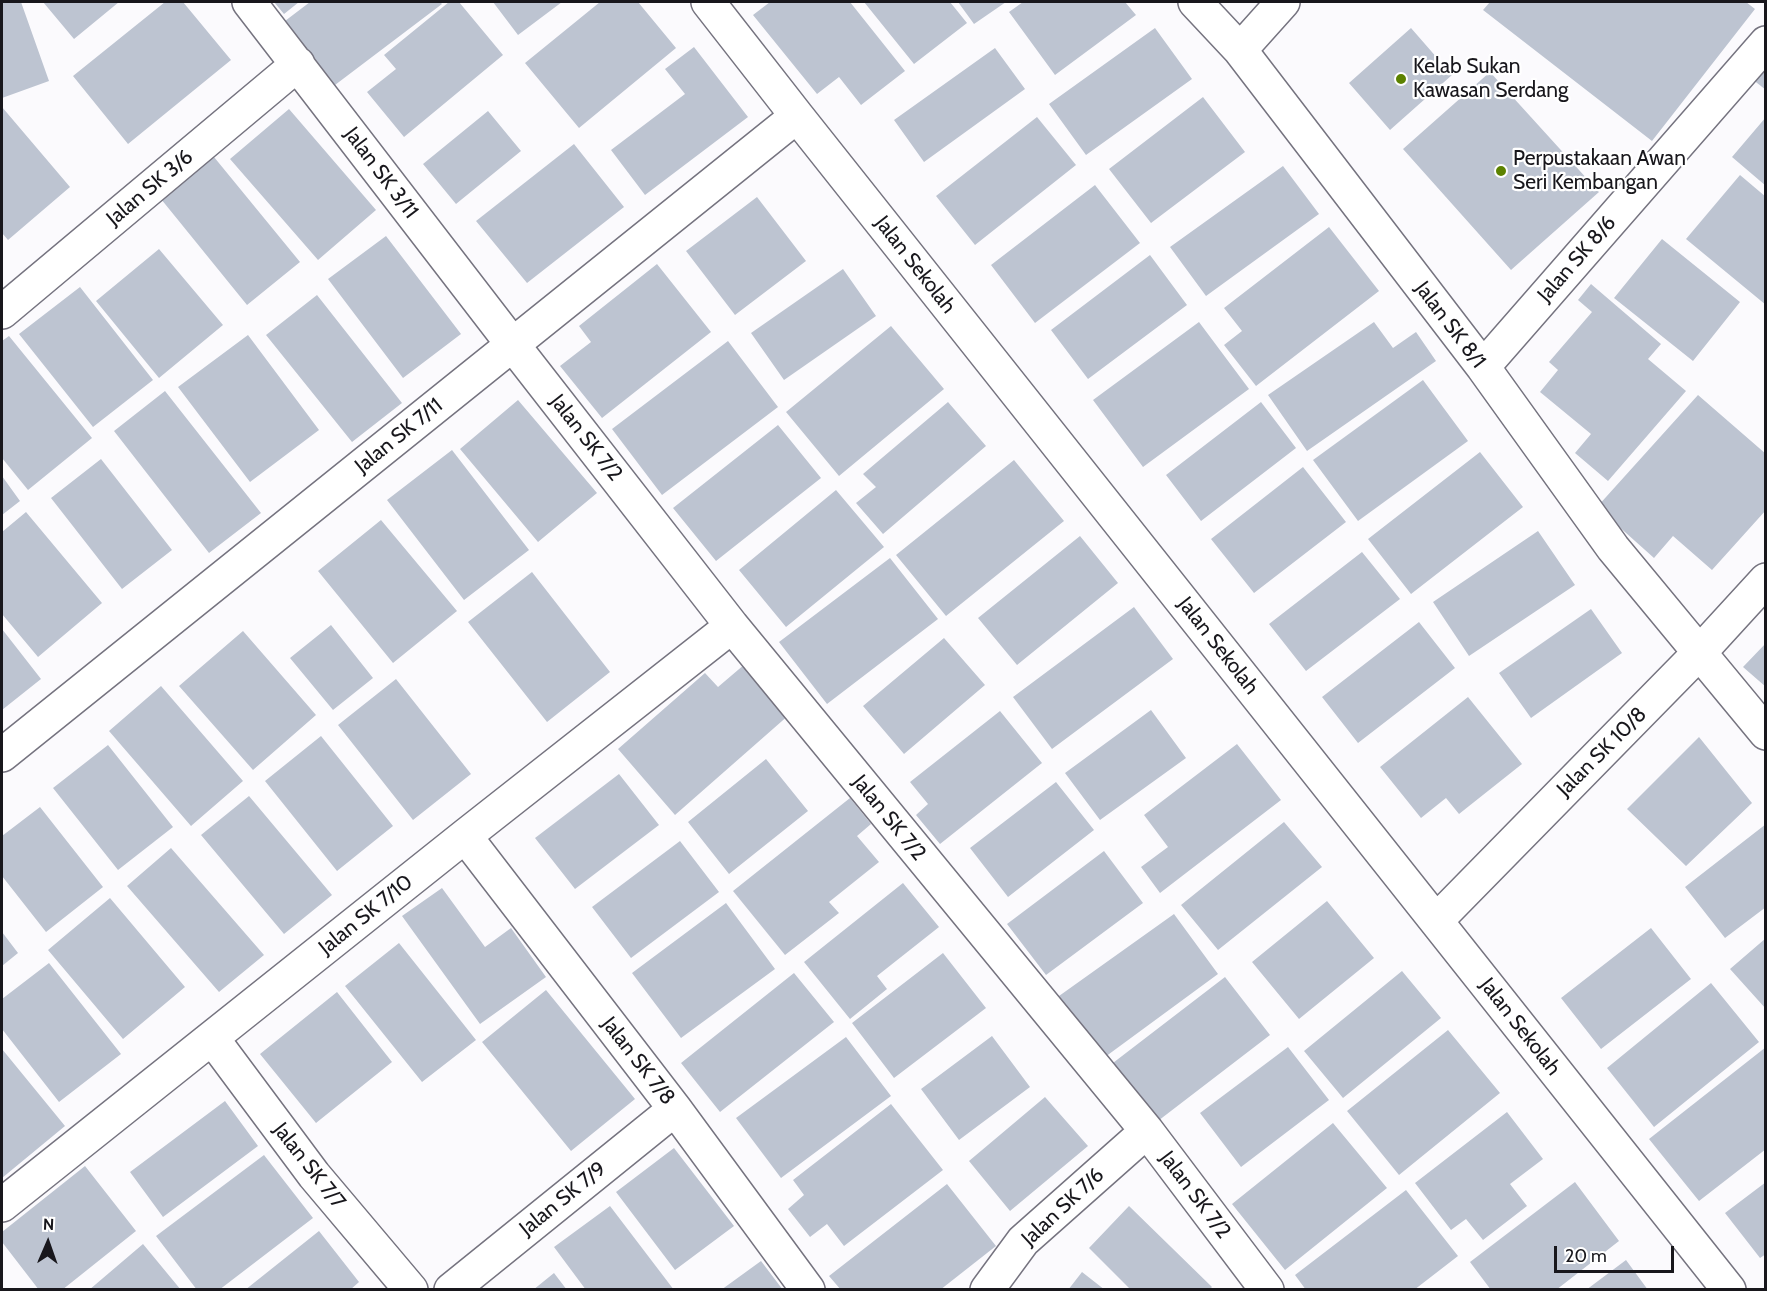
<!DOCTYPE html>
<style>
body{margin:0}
#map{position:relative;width:1767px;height:1291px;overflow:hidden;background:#fbfafd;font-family:Cabin,sans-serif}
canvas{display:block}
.frame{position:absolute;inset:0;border:3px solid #18171c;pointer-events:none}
.north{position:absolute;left:18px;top:1213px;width:60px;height:60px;-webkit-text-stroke:4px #fff;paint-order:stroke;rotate:2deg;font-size:16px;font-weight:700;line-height:24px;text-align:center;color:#18171c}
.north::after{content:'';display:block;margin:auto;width:21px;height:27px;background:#18171c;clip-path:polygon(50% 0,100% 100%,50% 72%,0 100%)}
.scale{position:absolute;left:1554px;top:1246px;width:120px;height:27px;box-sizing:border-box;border:3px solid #18171c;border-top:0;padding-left:8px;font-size:18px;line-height:21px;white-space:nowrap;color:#18171c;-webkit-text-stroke:4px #fff;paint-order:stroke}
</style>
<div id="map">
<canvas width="1767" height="1291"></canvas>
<div class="frame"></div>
<div class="north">N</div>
<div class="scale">20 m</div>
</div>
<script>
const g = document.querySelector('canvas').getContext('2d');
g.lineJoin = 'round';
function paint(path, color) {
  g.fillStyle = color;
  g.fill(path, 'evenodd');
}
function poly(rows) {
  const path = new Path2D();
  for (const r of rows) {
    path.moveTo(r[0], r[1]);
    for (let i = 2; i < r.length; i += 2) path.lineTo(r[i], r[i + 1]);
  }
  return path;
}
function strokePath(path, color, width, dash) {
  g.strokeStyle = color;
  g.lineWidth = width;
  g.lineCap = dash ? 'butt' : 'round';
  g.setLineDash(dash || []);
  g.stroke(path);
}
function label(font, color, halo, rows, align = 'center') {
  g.font = font + ' Cabin,sans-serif';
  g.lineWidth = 4.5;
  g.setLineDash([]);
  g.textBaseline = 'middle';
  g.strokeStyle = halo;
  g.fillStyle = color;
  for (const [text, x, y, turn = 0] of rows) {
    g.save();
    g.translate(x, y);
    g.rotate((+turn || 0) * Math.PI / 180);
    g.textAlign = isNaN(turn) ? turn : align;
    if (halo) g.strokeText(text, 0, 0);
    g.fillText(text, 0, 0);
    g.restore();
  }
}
paint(poly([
 [2,2,21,2,49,81,2,98],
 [43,2,119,2,74,39],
 [165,2,183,2,231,60,128,144,73,76],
 [274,2,299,2,284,14],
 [310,2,440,2,442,4,335,85,285,21],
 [449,2,459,2,503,55,404,137,367,92,396,69,384,55],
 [493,2,562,2,518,35],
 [600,2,638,2,676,48,579,128,525,63],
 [770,2,850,2,905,71,861,105,839,77,817,94,753,15],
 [864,2,950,2,967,23,914,64],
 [958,2,1006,2,974,24],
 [1023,2,1125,2,1136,15,1055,75,1009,12],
 [1490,2,1746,2,1755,9,1652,141,1483,10],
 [1155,28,1192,79,1086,155,1049,104],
 [1411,28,1452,75,1390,130,1349,83],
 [694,47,748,117,645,195,611,150,685,94,665,69],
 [995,48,1025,89,924,162,894,120],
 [1766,64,1766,90,1752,79],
 [1490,72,1599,192,1511,270,1403,149],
 [1203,97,1245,152,1151,223,1109,169],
 [2,107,70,187,8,240,2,233],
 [289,109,376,210,318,260,230,159],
 [488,111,521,151,456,204,423,164],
 [1037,117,1076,165,975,245,936,196],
 [1766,117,1766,186,1732,157],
 [574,144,624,207,527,283,476,221],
 [214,157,300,262,247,305,161,199],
 [1283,166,1319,214,1206,296,1170,247],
 [1740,175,1766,197,1766,305,1686,239],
 [1095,185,1140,243,1035,323,991,265],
 [757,197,806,261,735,315,686,251],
 [1329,227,1379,291,1256,386,1224,345,1242,331,1224,308],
 [386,236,461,334,403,378,328,279],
 [1662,239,1740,302,1693,361,1614,298],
 [159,249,223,325,159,378,96,301],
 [1150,255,1187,305,1088,379,1051,330],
 [657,264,711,332,602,418,560,366,591,342,579,326],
 [843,269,876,316,784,380,751,333],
 [1591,284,1661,344,1648,359,1686,391,1608,481,1575,453,1591,434,1540,392,1558,370,1549,362,1592,312,1578,300],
 [80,287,153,380,93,427,19,334],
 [317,295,402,403,352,442,266,335],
 [1199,322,1249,389,1143,467,1093,400],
 [1374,322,1393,348,1416,332,1436,361,1307,451,1268,395],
 [891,326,944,389,839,476,786,412],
 [248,335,319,430,250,482,178,387],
 [9,336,92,438,28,490,2,458,2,341],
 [728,341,778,407,662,495,612,429],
 [1423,380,1468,441,1358,521,1313,460],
 [165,391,261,513,209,553,114,431],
 [1698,395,1766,454,1766,510,1712,570,1673,536,1654,558,1597,507],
 [518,400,597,493,538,542,460,449],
 [948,402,986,446,883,534,856,503,876,487,863,474],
 [1261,402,1296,448,1201,521,1166,475],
 [778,425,821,478,716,561,673,508],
 [452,450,529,550,464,600,387,500],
 [1480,452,1523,507,1411,594,1368,539],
 [101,459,172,550,122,589,51,498],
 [1014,460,1064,521,946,616,896,555],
 [1303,467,1346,522,1254,593,1211,539],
 [2,476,20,501,2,515],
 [836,490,884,547,786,627,739,570],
 [26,512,102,603,38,657,2,614,2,532],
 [381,520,457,611,393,663,318,571],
 [1538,531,1575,585,1469,656,1433,602],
 [1080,536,1118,583,1017,665,978,618],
 [1362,552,1400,599,1306,671,1269,624],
 [890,558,938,619,827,704,779,642],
 [532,572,610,672,547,722,468,622],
 [1134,607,1173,659,1052,749,1013,697],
 [1591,609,1622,653,1531,718,1499,673],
 [1419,622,1455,668,1358,743,1322,697],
 [331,625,373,678,333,710,290,658],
 [2,629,41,679,2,710],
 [243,631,316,715,253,770,179,686],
 [944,638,985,685,904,754,863,706],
 [1766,643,1766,687,1743,667],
 [745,664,790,714,675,815,618,749,705,673,718,687],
 [396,679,471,774,413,820,338,725],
 [161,686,243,781,191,826,109,731],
 [1468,697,1522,764,1459,814,1446,798,1421,818,1380,767],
 [1151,710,1186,758,1100,820,1065,773],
 [1000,711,1042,763,940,844,916,815,928,804,910,782],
 [321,736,393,826,337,871,265,781],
 [1699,737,1752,803,1686,866,1627,809],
 [1237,744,1281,800,1160,893,1141,867,1168,847,1144,815],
 [108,745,173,827,118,870,53,788],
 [766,759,808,811,729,874,688,822],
 [619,774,659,825,575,889,535,838],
 [1056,782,1094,830,1008,897,970,848],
 [249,796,332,895,284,934,201,835],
 [850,798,871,824,857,836,879,862,829,902,839,913,785,955,733,891],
 [40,807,103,887,46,932,2,876,2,836],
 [1284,822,1322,867,1218,950,1181,905],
 [1766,824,1766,907,1725,938,1685,887],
 [680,841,719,892,631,958,592,907],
 [171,848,264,955,219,992,127,886],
 [1104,851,1143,903,1046,975,1007,924],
 [903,883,939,927,877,976,887,989,850,1019,804,962],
 [442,888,485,947,511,928,546,977,480,1024,402,916],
 [110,898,185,987,123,1039,48,950],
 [1327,901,1374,958,1299,1019,1252,962],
 [726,903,775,969,681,1038,632,973],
 [1174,914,1218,974,1105,1057,1059,996],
 [1651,928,1691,979,1601,1049,1561,998],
 [2,932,18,953,2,966],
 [1766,938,1766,1009,1730,969],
 [399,943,476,1040,422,1082,345,986],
 [943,953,986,1008,894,1078,852,1023],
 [49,963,121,1054,59,1102,2,1029,2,999],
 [1402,971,1441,1018,1343,1098,1304,1051],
 [794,973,834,1022,720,1112,681,1063],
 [1225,977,1270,1035,1154,1124,1109,1066],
 [1711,983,1759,1042,1654,1127,1607,1068],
 [546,990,635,1099,571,1151,482,1042],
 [337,992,392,1062,316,1123,260,1054],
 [1448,1030,1500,1093,1399,1175,1347,1111],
 [992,1036,1030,1087,959,1140,921,1089],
 [846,1037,891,1096,781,1178,736,1118],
 [1288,1047,1329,1100,1241,1167,1200,1113],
 [1766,1047,1766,1149,1699,1201,1649,1139],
 [2,1049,65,1126,2,1178],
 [1045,1097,1088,1146,1010,1211,969,1161],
 [225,1101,258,1146,163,1217,130,1172],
 [891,1104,943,1170,844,1246,827,1224,810,1237,788,1209,804,1195,793,1180],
 [1507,1112,1543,1159,1510,1184,1527,1206,1483,1240,1466,1219,1451,1230,1415,1183],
 [1333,1123,1387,1188,1285,1270,1232,1204],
 [674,1148,734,1226,675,1270,616,1192],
 [264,1155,313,1218,219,1290,197,1290,156,1236],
 [85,1166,136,1231,62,1290,39,1290,2,1242,2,1232],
 [1575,1182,1619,1241,1556,1290,1491,1290,1470,1262],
 [1766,1182,1766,1254,1760,1258,1725,1213],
 [947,1184,996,1246,940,1290,841,1290,829,1276],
 [1406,1190,1458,1256,1414,1290,1306,1290,1295,1275],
 [610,1206,674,1290,586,1290,554,1247],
 [1129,1206,1212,1287,1209,1290,1131,1290,1089,1248],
 [319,1231,359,1282,350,1290,245,1290],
 [143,1244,181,1290,89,1290],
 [1626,1260,1648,1290,1586,1290],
 [761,1261,783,1290,721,1290],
 [1082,1272,1105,1290,1068,1290],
 [554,1273,567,1290,533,1290]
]), '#bdc4d1');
const minor = poly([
 [249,2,513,345,732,626,1147,1131,1267,1290],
 [708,2,797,116,1729,1290],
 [1195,2,1240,50,1483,367,1613,548,1766,733],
 [1240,50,1283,2],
 [2,312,298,64],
 [1483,367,1766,43],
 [2,755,797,116],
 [465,836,675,1109,808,1290],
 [1436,921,1700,652,1766,580],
 [212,1038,314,1175,411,1290],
 [2,1205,465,836,732,626],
 [451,1290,675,1109],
 [987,1290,1023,1241,1147,1131]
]);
strokePath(minor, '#75737f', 36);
strokePath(minor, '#fff', 33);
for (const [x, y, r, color] of [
 [1401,79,6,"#5c8200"],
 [1501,171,6,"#5c8200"]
]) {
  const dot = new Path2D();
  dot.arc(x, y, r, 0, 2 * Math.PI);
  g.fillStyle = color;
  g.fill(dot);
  strokePath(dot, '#fff', 2);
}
label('21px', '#18171c', '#fff', [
 ["Kelab Sukan",1413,67],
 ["Kawasan Serdang",1413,91],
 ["Perpustakaan Awan",1513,159],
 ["Seri Kembangan",1513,183]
], 'left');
label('21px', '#18171c', '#fff', [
 ["Jalan SK 3/11",381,173,53],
 ["Jalan SK 3/6",150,188,-40],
 ["Jalan SK 8/6",1577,259,-49],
 ["Jalan Sekolah",915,265,52],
 ["Jalan SK 8/1",1450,325,53],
 ["Jalan SK 7/11",399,436,-39],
 ["Jalan SK 7/2",586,438,52],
 ["Jalan Sekolah",1218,646,52],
 ["Jalan SK 10/8",1602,752,-45],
 ["Jalan SK 7/2",889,818,51],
 ["Jalan SK 7/10",366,915,-39],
 ["Jalan Sekolah",1520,1027,52],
 ["Jalan SK 7/8",638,1061,52],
 ["Jalan SK 7/7",309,1166,52],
 ["Jalan SK 7/2",1195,1195,53],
 ["Jalan SK 7/9",563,1199,-39],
 ["Jalan SK 7/6",1063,1207,-43]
]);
</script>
